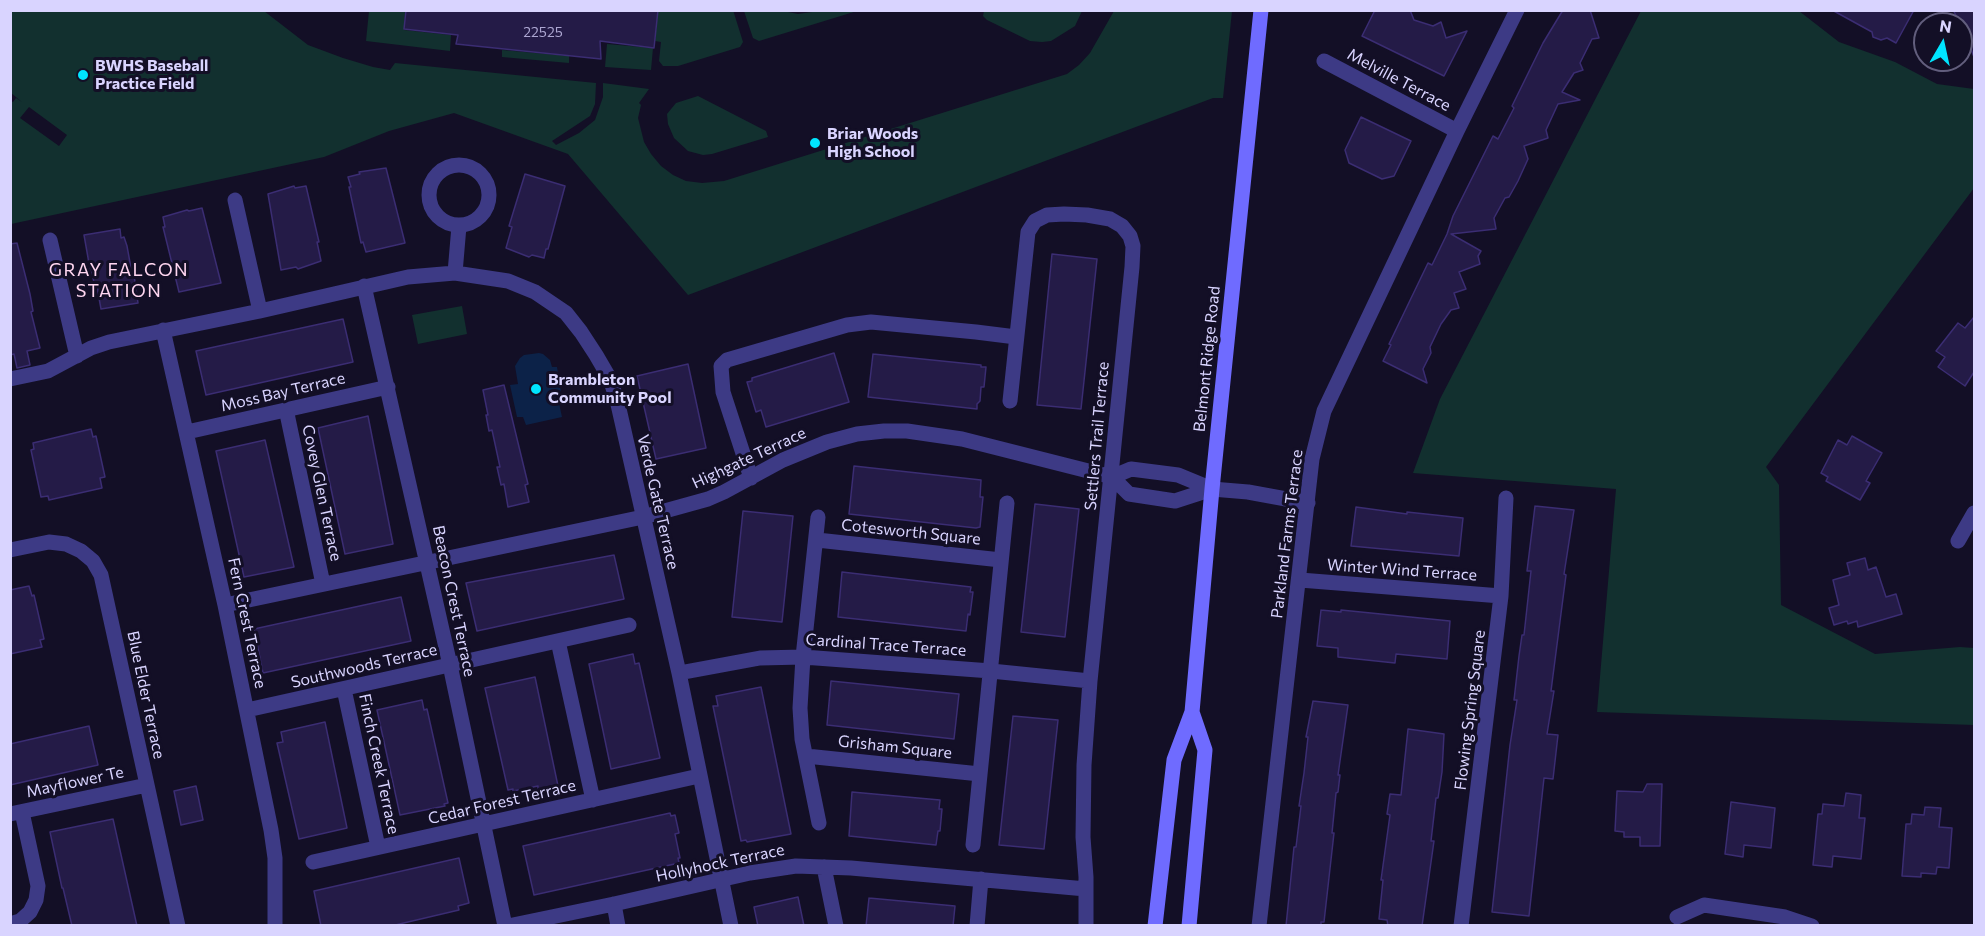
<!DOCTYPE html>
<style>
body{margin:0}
#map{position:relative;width:1985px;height:936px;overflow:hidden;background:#130f26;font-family:Commissioner,sans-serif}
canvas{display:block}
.frame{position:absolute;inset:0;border:12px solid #d9d4ff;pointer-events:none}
.north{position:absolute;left:1913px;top:12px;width:60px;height:60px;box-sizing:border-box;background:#130f26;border:2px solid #625e7d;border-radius:50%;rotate:9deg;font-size:16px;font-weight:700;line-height:24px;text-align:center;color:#d9d4ff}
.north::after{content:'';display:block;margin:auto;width:21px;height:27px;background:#00e5ff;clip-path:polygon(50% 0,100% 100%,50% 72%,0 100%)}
</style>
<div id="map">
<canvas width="1985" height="936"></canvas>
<div class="frame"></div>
<div class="north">N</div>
</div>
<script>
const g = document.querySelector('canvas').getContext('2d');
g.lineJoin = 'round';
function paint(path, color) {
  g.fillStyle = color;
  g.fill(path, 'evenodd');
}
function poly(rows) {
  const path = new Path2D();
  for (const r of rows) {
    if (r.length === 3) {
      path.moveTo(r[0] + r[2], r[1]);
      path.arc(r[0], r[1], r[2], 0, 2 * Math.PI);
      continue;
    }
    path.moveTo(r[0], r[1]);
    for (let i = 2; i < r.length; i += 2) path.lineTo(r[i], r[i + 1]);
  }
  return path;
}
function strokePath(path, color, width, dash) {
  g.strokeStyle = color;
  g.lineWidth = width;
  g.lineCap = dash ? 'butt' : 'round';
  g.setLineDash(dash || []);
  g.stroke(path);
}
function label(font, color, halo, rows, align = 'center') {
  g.font = font + ' Commissioner,sans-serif';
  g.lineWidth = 6;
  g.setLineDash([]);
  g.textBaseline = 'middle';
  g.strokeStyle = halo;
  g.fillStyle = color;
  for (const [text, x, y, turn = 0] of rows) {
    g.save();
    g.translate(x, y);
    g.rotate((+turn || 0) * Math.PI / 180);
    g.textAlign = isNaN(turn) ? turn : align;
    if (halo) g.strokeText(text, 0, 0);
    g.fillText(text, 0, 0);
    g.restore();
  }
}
paint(poly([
 [11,10,264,11,308,45,343,58,373,67,390,70,395,63,596,83,595,104,590,116,552,141,556,145,579,133,595,120,603,97,603,83,649,89,639,103,641,105,638,118,644,142,651,154,661,166,673,175,686,181,702,183,724,181,1067,74,1079,65,1090,53,1114,11,1232,11,1223,98,1213,98,688,295,568,154,454,113,389,131,324,157,11,224,11,101,13,102,16,98,22,102,11,93],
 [29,107,67,135,59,146,20,118],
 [733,10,743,42,740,47,678,66,663,66,659,61,661,42,655,41,658,11],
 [369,11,405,11,404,30,451,35,450,51,366,41],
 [744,11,783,11,798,14,819,11,857,11,759,41,753,38],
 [984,11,984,10,1082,11,1075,26,1051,41,1042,42,1030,41,987,20,983,16],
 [1641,11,1799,11,1839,42,1895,62,1937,84,1974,89,1974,188,1766,467,1779,485,1781,605,1875,654,1960,647,1974,648,1974,725,1597,712,1616,489,1413,473,1440,399],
 [607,44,653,48,651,70,605,67],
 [502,50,569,56,569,63,502,57],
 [698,96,766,131,768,137,712,154,703,155,688,151,674,138,668,124,667,114,676,103],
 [462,306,467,334,418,344,412,315]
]), '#12302f');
paint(poly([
 [539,353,543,354,550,360,552,367,557,367,561,392,557,394,562,417,526,425,523,417,517,417,510,385,518,384,515,366,520,358,524,355]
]), '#0c2248');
const building = poly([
 [406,10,658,10,654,48,600,41,601,59,456,44,458,35,404,29,406,10],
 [1375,10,1410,10,1414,20,1433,26,1441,22,1446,38,1467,31,1444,76,1362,36,1375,10],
 [1563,10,1590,10,1599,38,1592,39,1580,63,1583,70,1574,73,1562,92,1580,100,1558,104,1546,130,1548,138,1524,146,1528,159,1518,181,1509,197,1505,198,1494,218,1496,229,1451,234,1481,251,1478,256,1480,264,1459,272,1466,289,1454,293,1459,308,1451,310,1441,324,1430,347,1431,353,1423,369,1427,383,1383,361,1391,345,1389,344,1428,263,1432,265,1447,234,1453,216,1493,136,1498,139,1514,108,1512,106,1543,43,1563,10],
 [1832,10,1914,10,1896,43,1887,38,1881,40,1873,37,1872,32,1832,10],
 [1953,10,1974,10,1974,57,1961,24,1953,10],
 [1361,117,1411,141,1394,176,1382,179,1349,163,1345,150,1361,117],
 [386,168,405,243,366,252,363,242,361,243,349,187,351,187,348,177,360,174,359,172,386,168],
 [525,174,565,186,548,249,546,249,544,258,532,255,529,257,506,248,512,227,509,226,525,174],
 [294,186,295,188,306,186,319,242,317,242,321,261,298,269,296,267,281,270,268,194,294,186],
 [202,208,221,283,179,292,163,227,165,227,163,217,187,210,189,211,202,208],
 [120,229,121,238,124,237,127,246,131,268,133,268,138,303,101,309,97,287,95,287,91,269,90,269,84,235,120,229],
 [17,243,30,294,33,311,31,312,40,348,27,351,30,365,17,368,14,354,10,355,10,244,17,243],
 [1052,254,1097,259,1081,409,1037,405,1052,254],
 [1974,317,1974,372,1965,386,1938,367,1945,357,1936,351,1958,323,1965,328,1974,317],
 [343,319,353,362,206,395,196,351,343,319],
 [834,353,849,402,766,427,761,410,756,412,747,382,752,381,752,378,834,353],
 [873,354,981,365,981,367,986,367,984,387,981,387,980,401,977,404,977,409,868,397,873,354],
 [688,364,706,448,656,459,637,376,688,364],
 [504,385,528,484,525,485,529,502,508,507,504,484,501,485,497,467,500,467,492,430,489,431,486,415,488,415,483,390,504,385],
 [368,416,393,544,345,554,318,428,368,416],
 [91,429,93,437,96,436,105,477,100,478,102,488,49,500,48,496,41,497,31,450,34,449,33,443,91,429],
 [1852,436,1882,453,1866,481,1870,483,1860,500,1826,481,1828,477,1821,473,1838,440,1847,445,1852,436],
 [265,440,294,567,244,577,216,451,265,440],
 [854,466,981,480,980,497,983,497,980,527,976,528,849,514,854,466],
 [1035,504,1079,509,1065,637,1021,632,1035,504],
 [1535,506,1574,510,1564,574,1566,575,1551,691,1554,691,1547,734,1558,735,1553,779,1544,778,1529,916,1492,912,1510,745,1517,700,1514,700,1519,656,1522,635,1524,635,1531,571,1527,571,1535,506],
 [1356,507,1407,514,1407,512,1463,518,1459,556,1351,546,1356,507],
 [743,511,793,516,782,622,732,617,743,511],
 [614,555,624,599,477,631,466,583,614,555],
 [1865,558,1868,570,1876,567,1886,597,1896,594,1902,614,1858,627,1857,621,1848,624,1847,621,1834,625,1829,608,1839,605,1833,580,1850,575,1847,563,1865,558],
 [842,572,971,587,970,592,973,592,970,615,968,614,966,631,838,617,842,572],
 [29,586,32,596,34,595,44,639,40,640,42,647,10,654,10,590,29,586],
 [401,597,411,641,263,673,254,629,401,597],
 [1321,610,1341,612,1341,610,1450,621,1447,659,1396,654,1395,663,1338,657,1338,648,1317,646,1321,610],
 [633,654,635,664,639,663,660,758,611,769,589,664,633,654],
 [535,677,558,786,538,790,538,786,513,791,513,789,508,790,485,688,535,677],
 [831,681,959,694,954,739,827,725,831,681],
 [761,687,791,834,747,842,746,840,741,841,713,706,718,706,716,696,761,687],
 [422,700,424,710,427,709,448,803,444,804,445,806,400,815,377,710,422,700],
 [1313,701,1348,705,1338,775,1340,775,1338,792,1336,793,1332,833,1334,833,1324,922,1321,922,1321,926,1286,926,1294,847,1296,847,1301,806,1299,806,1304,773,1308,737,1306,737,1313,701],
 [1013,716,1058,720,1044,849,999,845,1013,716],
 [325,722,347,828,299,839,277,743,283,742,281,732,325,722],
 [89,726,98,765,10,785,10,744,89,726],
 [1408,729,1444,734,1442,772,1438,798,1436,798,1431,841,1434,841,1422,926,1388,926,1387,920,1379,919,1383,880,1381,880,1390,815,1387,814,1390,794,1401,795,1408,729],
 [1647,784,1662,784,1660,846,1640,846,1640,837,1624,837,1624,832,1615,831,1617,791,1643,792,1647,784],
 [196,786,203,820,181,825,174,791,196,786],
 [852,792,940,800,939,809,942,809,940,831,938,831,936,845,849,836,852,792],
 [1846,793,1861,795,1859,818,1865,818,1861,859,1833,856,1832,867,1813,865,1818,814,1822,814,1823,804,1844,806,1846,793],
 [1731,802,1775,808,1771,848,1744,845,1743,857,1725,854,1731,802],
 [1925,807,1941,808,1939,827,1952,828,1949,868,1937,867,1936,874,1921,873,1921,877,1902,876,1906,824,1911,824,1912,814,1924,815,1925,807],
 [670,813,671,816,675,815,679,833,675,834,680,858,678,858,679,863,534,895,523,846,670,813],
 [113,819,137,926,72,926,63,888,62,888,50,832,113,819],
 [459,858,469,903,458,906,459,910,391,926,321,926,314,891,459,858],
 [798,897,804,926,758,926,754,907,798,897],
 [869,898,955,906,953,926,866,926,869,898]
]);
paint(building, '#241b47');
strokePath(building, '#3b2d73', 1.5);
strokePath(poly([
 [1324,61,1457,131],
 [459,195,30],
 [235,200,260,311],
 [50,240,77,356],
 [455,273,459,226],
 [364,286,450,665,505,926],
 [163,330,225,605,271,830,275,858,275,926],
 [10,379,48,371,91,348,109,342,260,311,408,277,455,273,508,281,535,292,566,313,581,332,596,355,610,379,617,400,679,673,731,926],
 [1010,401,1028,232,1035,221,1047,215,1064,214,1087,215,1110,219,1122,226,1130,236,1133,246,1132,267,1090,681,1084,765,1083,837,1086,877,1086,926],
 [286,409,323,584],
 [187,432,388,387],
 [1112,477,1131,469,1178,475,1212,489,1248,492,1308,503],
 [751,478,723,392,721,366,727,360,847,325,871,322,976,332,1016,337],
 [818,517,803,657,800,708,802,739,819,823],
 [817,540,1001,560],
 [1958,541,1974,513],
 [10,550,49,542,66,544,81,551,93,561,101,575,178,926],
 [1300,580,1501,596],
 [225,605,643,517,708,499,724,492,783,460,827,442,857,434,884,431,907,431,962,439,1112,477,1129,494,1175,501,1212,489],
 [558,641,593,800],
 [679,673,760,658,803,657,991,671,1090,681],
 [344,689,378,847],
 [247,710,629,625],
 [806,756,980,774],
 [10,814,147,785],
 [973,845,1007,503],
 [313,862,699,776],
 [824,867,836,926],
 [614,904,618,926],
 [1677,917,1704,905,1785,917,1812,926],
 [10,924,20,921,30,912,36,900,38,886,22,812],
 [508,926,614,904,750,873,796,866,851,868,1086,889],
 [977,926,981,879],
 [1259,926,1312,459,1324,411,1457,131,1517,10],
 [1461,926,1501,596,1506,498]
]), '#3d3a85', 15);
strokePath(poly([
 [1155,926,1174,760,1192,712,1212,489,1261,10],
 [1189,926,1205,750,1192,712]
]), '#6f6bff', 15);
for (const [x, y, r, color] of [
 [83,75,6,"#00e5ff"],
 [815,143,6,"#00e5ff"],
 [536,389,6,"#00e5ff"]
]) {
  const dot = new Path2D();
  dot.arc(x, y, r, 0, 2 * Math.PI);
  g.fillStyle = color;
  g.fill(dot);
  strokePath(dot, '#130f26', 2);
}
label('14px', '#aca6d1', null, [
 ["22525",543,32]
]);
label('bold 16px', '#d9d4ff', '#130f26', [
 ["BWHS Baseball",95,66],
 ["Practice Field",95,84],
 ["Briar Woods",827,134],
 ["High School",827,152],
 ["Brambleton",548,380],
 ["Community Pool",548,398]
], 'left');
label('16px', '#d9d4ff', '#130f26', [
 ["Melville Terrace",1399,80,28],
 ["Belmont Ridge Road",1207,359,-84],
 ["Moss Bay Terrace",283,392,-13],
 ["Settlers Trail Terrace",1097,436,-85],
 ["Highgate Terrace",749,458,-25],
 ["Covey Glen Terrace",322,493,78],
 ["Verde Gate Terrace",658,502,77],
 ["Cotesworth Square",911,532,6],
 ["Parkland Farms Terrace",1287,534,-83],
 ["Winter Wind Terrace",1402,570,4],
 ["Beacon Crest Terrace",454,601,78],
 ["Fern Crest Terrace",247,623,78],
 ["Cardinal Trace Terrace",886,645,4],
 ["Southwoods Terrace",364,666,-13],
 ["Blue Elder Terrace",146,695,78],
 ["Flowing Spring Square",1470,710,-83],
 ["Grisham Square",895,747,6],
 ["Finch Creek Terrace",379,764,78],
 ["Mayflower Te",75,782,-12],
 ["Cedar Forest Terrace",502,802,-13],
 ["Hollyhock Terrace",720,863,-12]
]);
g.letterSpacing = '1.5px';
label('18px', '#ffd6f0', '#130f26', [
 ["GRAY FALCON",119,270],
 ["STATION",119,291]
]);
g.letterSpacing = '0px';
</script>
